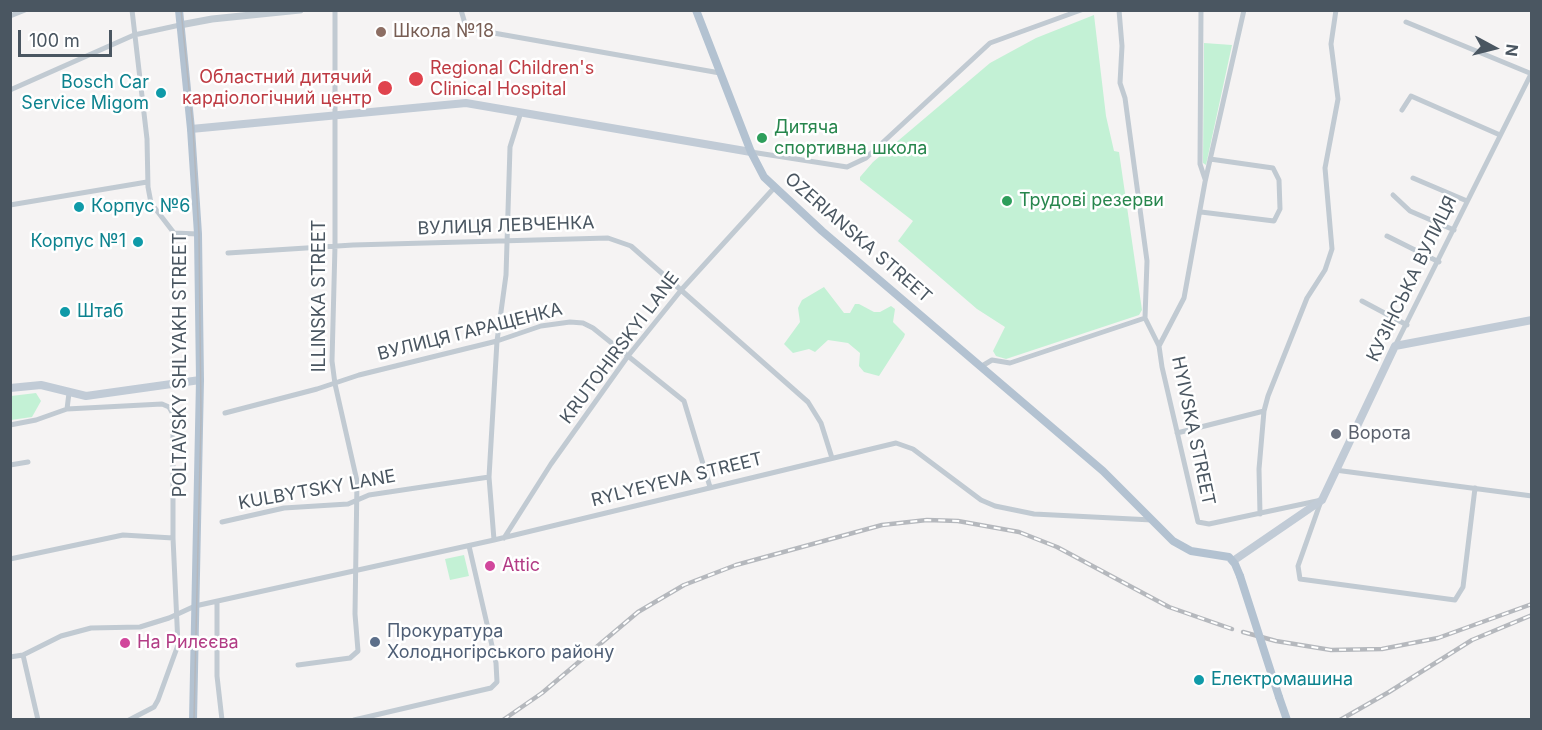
<!DOCTYPE html>
<meta charset="utf-8">
<style>
body{margin:0}
#map{position:relative;width:1542px;height:730px;overflow:hidden;background:#f5f3f3;font-family:Inter,sans-serif}
canvas{display:block}
.frame{position:absolute;inset:0;border:12px solid #4a5661;pointer-events:none}
.north{position:absolute;left:1464px;top:18px;width:60px;height:60px;-webkit-text-stroke:4px #fff;paint-order:stroke;rotate:97deg;font-size:16px;font-weight:700;line-height:24px;text-align:center;color:#4a5661}
.north::after{content:'';display:block;margin:auto;width:21px;height:27px;background:#4a5661;clip-path:polygon(50% 0,100% 100%,50% 72%,0 100%)}
.scale{position:absolute;left:18px;top:30px;width:94px;height:27px;box-sizing:border-box;border:3px solid #4a5661;border-top:0;padding-left:8px;font-size:18px;line-height:21px;white-space:nowrap;color:#4a5661;-webkit-text-stroke:4px #fff;paint-order:stroke}
</style>
<div id="map">
<canvas width="1542" height="730"></canvas>
<div class="frame"></div>
<div class="north">N</div>
<div class="scale">100 m</div>
</div>
<script>
const g = document.querySelector('canvas').getContext('2d');
g.lineJoin = 'round';
function paint(path, color) {
  g.fillStyle = color;
  g.fill(path, 'evenodd');
}
function poly(rows) {
  const path = new Path2D();
  for (const r of rows) {
    path.moveTo(r[0], r[1]);
    for (let i = 2; i < r.length; i += 2) path.lineTo(r[i], r[i + 1]);
  }
  return path;
}
function strokePath(path, color, width, dash) {
  g.strokeStyle = color;
  g.lineWidth = width;
  g.lineCap = dash ? 'butt' : 'round';
  g.setLineDash(dash || []);
  g.stroke(path);
}
function label(font, color, halo, rows, align = 'center') {
  g.font = font + ' Inter,sans-serif';
  g.lineWidth = 5;
  g.setLineDash([]);
  g.textBaseline = 'middle';
  g.strokeStyle = halo;
  g.fillStyle = color;
  for (const [text, x, y, turn = 0] of rows) {
    g.save();
    g.translate(x, y);
    g.rotate((+turn || 0) * Math.PI / 180);
    g.textAlign = isNaN(turn) ? turn : align;
    if (halo) g.strokeText(text, 0, 0);
    g.fillText(text, 0, 0);
    g.restore();
  }
}
paint(poly([
 [1094,15,1106,116,1114,151,1119,152,1142,310,1139,315,1006,359,996,356,993,351,1005,327,977,309,898,241,913,221,860,180,860,177,873,162,990,63,1036,38],
 [1204,43,1232,45,1206,165,1203,163],
 [824,287,844,313,850,313,855,304,859,304,874,312,880,312,891,306,895,309,893,322,905,334,904,337,879,376,864,372,859,366,860,353,848,343,828,340,815,352,809,349,793,353,784,344,800,322,798,308,802,300],
 [36,393,41,401,32,417,11,420,11,396],
 [464,555,469,576,450,580,445,559]
]), '#c3f1d5');
strokePath(poly([
 [132,10,147,139,148,187,151,203,174,233,198,234],
 [461,10,466,27,471,29,720,73],
 [1119,10,1122,46,1120,83,1125,98,1147,261,1145,318,1159,346],
 [1201,10,1200,164,1205,179],
 [1244,10,1205,182,1184,298,1159,346,1162,367,1198,522,1209,524,1317,501],
 [10,16,25,10],
 [1406,22,1532,74],
 [10,90,134,35,180,25],
 [1402,110,1411,96,1500,135],
 [751,152,847,167,866,158,990,43,1081,10],
 [1413,178,1467,201],
 [1393,195,1410,211,1454,230],
 [10,205,147,182],
 [1201,212,1274,221,1280,209,1279,180,1273,168,1210,159],
 [1387,236,1439,262],
 [228,253,353,245,608,238,631,246,808,402,821,423,832,458],
 [1362,301,1407,325],
 [1395,346,1532,72],
 [982,366,992,360,1010,363,1145,318],
 [67,409,69,393],
 [225,413,317,389,359,375,497,341,541,326,570,322,583,323,593,328,684,401,710,487],
 [10,425,36,420,67,409,162,404,169,407,173,414,173,538,178,645,158,700,154,707,129,720],
 [1177,433,1264,411],
 [10,465,28,462],
 [1335,470,1532,496],
 [1321,501,1298,566,1300,579,1455,600,1463,587,1475,488],
 [1260,514,1259,469,1264,411,1268,396,1307,298,1325,270,1332,249,1325,168,1338,99,1331,44,1336,10],
 [222,522,284,508,348,504,369,495,489,477],
 [504,538,551,464,628,356,682,289,774,188],
 [494,540,489,477,497,341,506,275,510,147,521,112],
 [10,559,123,535,173,538],
 [217,602,217,676,222,720],
 [23,655,38,720],
 [10,657,23,655,61,636,91,628,140,627,169,618,195,606,494,540,896,443,913,449,981,500,995,506,1034,514,1152,520],
 [298,665,350,658,358,651,355,614,357,481,335,384,332,361,335,246,335,10],
 [354,720,491,688,497,682,496,663,469,546]
]), '#c1cad2', 5);
strokePath(poly([
 [180,25,212,19,300,10]
]), '#c1cad2', 7);
strokePath(poly([
 [191,129,466,103,751,152],
 [10,388,41,385,86,396,200,380],
 [1233,561,1322,500,1395,346,1532,320]
]), '#c1cbd6', 8);
strokePath(poly([
 [179,10,191,129,198,234,200,380,193,720],
 [696,10,751,152,764,177,822,231,1103,471,1173,541,1191,551,1229,557,1235,564,1240,576],
 [1279,697,1287,720]
]), '#b3c2d1', 8);
strokePath(poly([
 [181,10,193,128,199,234,201,418,194,720]
]), '#b5b8bd', 1.5);
const rail = poly([
 [1243,632,1276,641,1331,650,1382,649,1438,638,1532,604],
 [503,720,542,693,638,612,684,585,736,565,882,525,927,520,958,521,1019,532,1057,547,1169,607,1232,629],
 [1340,720,1389,692,1472,640,1532,615]
]);
strokePath(rail, '#b5b8bd', 4.5);
strokePath(rail, '#fff', 2, [7]);
strokePath(poly([
 [1240,576,1279,697]
]), '#b3c2d1', 8);
for (const [x, y, r, color] of [
 [381,32,6,"#8d6e63"],
 [416,79,8,"#e0444e"],
 [385,88,8,"#e0444e"],
 [161,93,6,"#0f9aa8"],
 [762,138,6,"#2e9e5b"],
 [1007,201,6,"#2e9e5b"],
 [79,207,6,"#0f9aa8"],
 [138,242,6,"#0f9aa8"],
 [65,312,6,"#0f9aa8"],
 [1336,434,6,"#6b7280"],
 [490,566,6,"#d1479c"],
 [375,642,6,"#5c6f8a"],
 [125,643,6,"#d1479c"],
 [1199,680,6,"#0f9aa8"]
]) {
  const dot = new Path2D();
  dot.arc(x, y, r, 0, 2 * Math.PI);
  g.fillStyle = color;
  g.fill(dot);
  strokePath(dot, '#fff', 2);
}
label('18px', '#785e54', '#fff', [
 ["Школа №18",393,32]
], 'left');
label('18px', '#be3a42', '#fff', [
 ["Regional Children's",430,69],
 ["Clinical Hospital",430,90],
 ["Областний дитячий",372,78,"right"],
 ["кардіологічний центр",372,99,"right"]
], 'left');
label('18px', '#0d838f', '#fff', [
 ["Bosch Car",149,83,"right"],
 ["Service Migom",149,104,"right"],
 ["Корпус №6",91,207],
 ["Корпус №1",126,242,"right"],
 ["Штаб",77,312],
 ["Електромашина",1211,680]
], 'left');
label('18px', '#27864d', '#fff', [
 ["Дитяча",774,128],
 ["спортивна школа",774,149],
 ["Трудові резерви",1019,201]
], 'left');
label('18px', '#4a5661', '#fff', [
 ["ВУЛИЦЯ ЛЕВЧЕНКА",506,226,-2],
 ["OZERIANSKA STREET",858,238,41],
 ["КУЗІНСЬКА ВУЛИЦЯ",1412,279,-64],
 ["ILLINSKA STREET",320,296,-90],
 ["ВУЛИЦЯ ГАРАЩЕНКА",470,332,-14],
 ["KRUTOHIRSKYI LANE",620,348,-53],
 ["POLTAVSKY SHLYAKH STREET",181,365,-90],
 ["HYIVSKA STREET",1193,431,78],
 ["RYLYEYEVA STREET",677,480,-14],
 ["KULBYTSKY LANE",317,490,-10]
]);
label('18px', '#5b616d', '#fff', [
 ["Ворота",1348,434]
], 'left');
label('18px', '#b23c85', '#fff', [
 ["Attic",502,566],
 ["На Рилєєва",137,643]
], 'left');
label('18px', '#4e5e75', '#fff', [
 ["Прокуратура",387,632],
 ["Холодногірського району",387,653]
], 'left');
</script>
